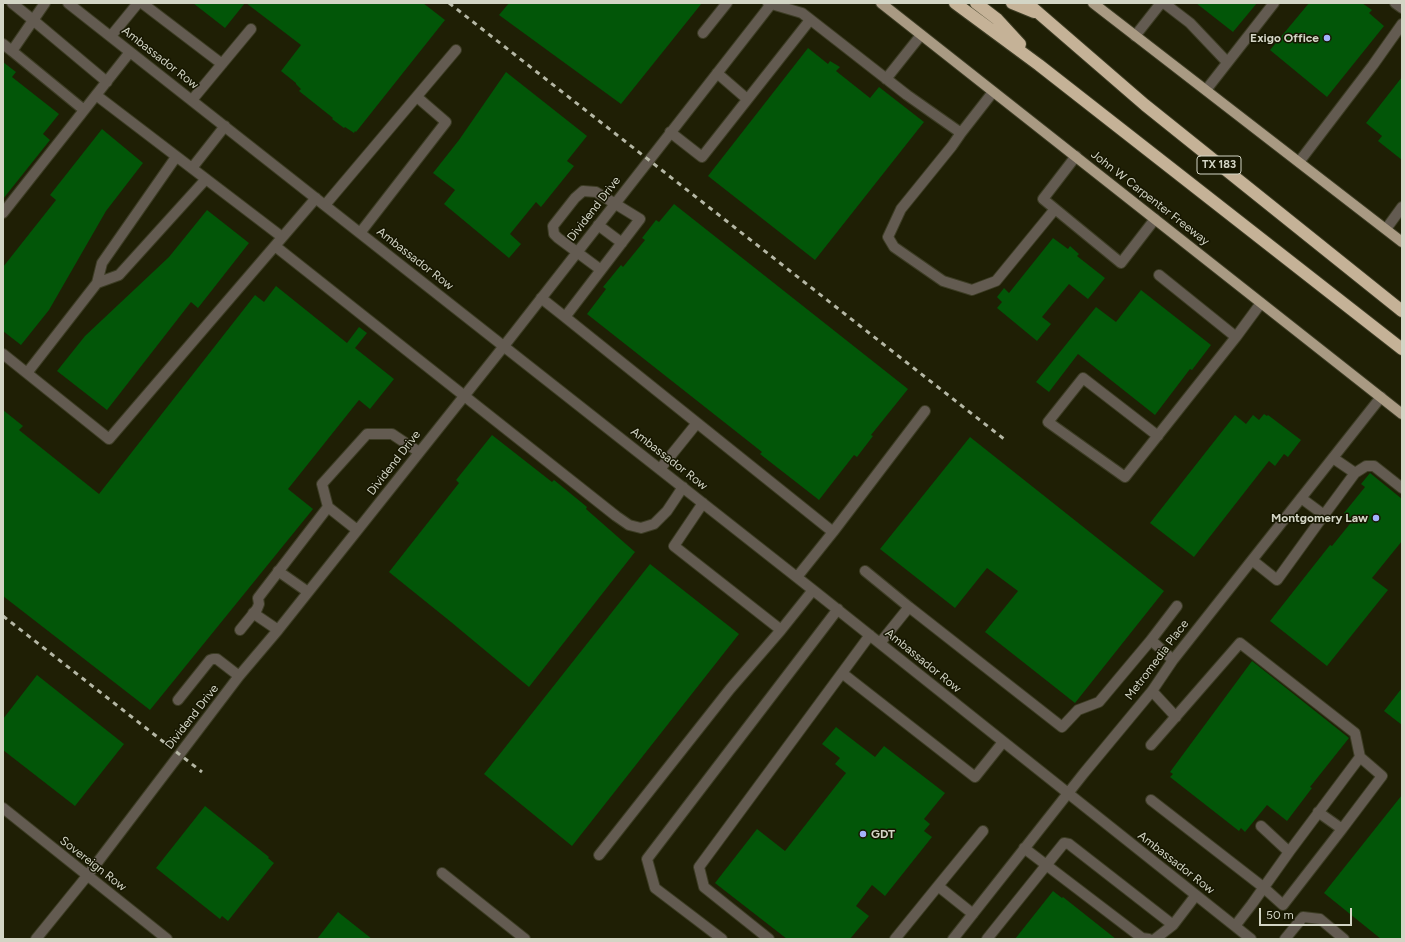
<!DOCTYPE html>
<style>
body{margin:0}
#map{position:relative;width:1405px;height:942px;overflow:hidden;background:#1f1f05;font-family:Figtree,sans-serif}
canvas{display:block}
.frame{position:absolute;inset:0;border:4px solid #d3d5c5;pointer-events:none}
.scale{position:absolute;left:1259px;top:908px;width:93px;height:18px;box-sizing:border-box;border:2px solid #d3d5c5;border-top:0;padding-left:5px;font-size:12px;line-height:14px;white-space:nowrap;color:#d3d5c5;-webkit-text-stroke:3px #161600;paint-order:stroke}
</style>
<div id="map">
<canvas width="1405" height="942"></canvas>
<div class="frame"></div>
<div class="scale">50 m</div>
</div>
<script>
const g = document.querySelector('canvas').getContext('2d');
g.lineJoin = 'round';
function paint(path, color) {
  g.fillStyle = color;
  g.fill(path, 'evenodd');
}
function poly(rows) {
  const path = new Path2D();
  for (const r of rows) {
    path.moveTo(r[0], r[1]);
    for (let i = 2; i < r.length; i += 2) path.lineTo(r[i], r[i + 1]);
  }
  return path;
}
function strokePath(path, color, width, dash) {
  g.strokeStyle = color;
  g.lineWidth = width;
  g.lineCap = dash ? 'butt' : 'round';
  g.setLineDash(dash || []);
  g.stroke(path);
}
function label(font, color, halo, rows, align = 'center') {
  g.font = font + ' Figtree,sans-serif';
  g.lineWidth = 3;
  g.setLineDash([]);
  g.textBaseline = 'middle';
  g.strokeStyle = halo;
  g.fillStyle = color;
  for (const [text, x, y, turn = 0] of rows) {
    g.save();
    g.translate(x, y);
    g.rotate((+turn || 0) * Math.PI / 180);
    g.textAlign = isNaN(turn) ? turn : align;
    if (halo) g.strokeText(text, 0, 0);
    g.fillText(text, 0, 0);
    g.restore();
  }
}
paint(poly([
 [193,3,245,3,225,28],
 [246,3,423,3,445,20,356,132,355,131,354,133,345,127,344,128,332,119,333,118,299,91,301,89,296,84,296,83,281,71,301,45],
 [509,3,702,3,621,104,499,15],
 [1196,3,1257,3,1233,32],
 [1309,3,1362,3,1372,10,1369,13,1384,26,1327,97,1270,50],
 [808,48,828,64,830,61,840,67,836,71,870,98,879,87,924,122,815,260,708,176],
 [3,62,16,72,12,77,59,114,43,134,50,140,3,199],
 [506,72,587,136,567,161,574,166,541,207,536,202,510,234,521,244,509,258,444,204,455,190,433,173,459,140],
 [1402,77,1402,160,1378,141,1382,136,1366,123],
 [102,129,143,163,106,211,49,310,21,345,3,331,3,267,56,200,50,195],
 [674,204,908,389,871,435,873,436,857,457,854,455,819,500,760,454,762,452,587,314,606,289,603,287,621,265,623,267,645,240,642,238,656,220,659,222],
 [207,210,249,243,198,308,191,302,107,410,57,371,85,336,169,257],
 [1053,238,1068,249,1070,246,1079,254,1077,256,1105,278,1088,299,1069,284,1042,317,1051,324,1037,341,997,308,1002,302,997,297,1004,288,1009,293],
 [276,286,347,343,359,327,367,333,355,348,394,379,370,409,359,400,288,489,313,509,150,710,3,596,3,410,23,426,19,430,99,494,255,295,264,302],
 [1141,290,1211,345,1192,370,1190,369,1155,415,1078,354,1049,392,1036,382,1096,307,1116,322],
 [1264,414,1267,416,1268,415,1301,440,1288,457,1284,454,1275,466,1269,461,1194,557,1150,523,1235,415,1246,424,1253,415,1259,420],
 [492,435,552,482,554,480,587,507,586,509,635,552,529,687,451,622,389,572,459,483,456,480],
 [970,437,1164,591,1075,703,985,632,1018,591,987,568,955,608,880,549],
 [1370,473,1402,499,1402,541,1372,578,1388,590,1327,666,1270,621,1330,545,1332,546,1353,520,1344,513,1365,487,1361,484],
 [650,564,739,634,572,846,484,774],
 [1252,661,1349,738,1310,787,1312,788,1287,821,1267,805,1245,832,1241,828,1239,831,1170,777,1173,774,1170,772],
 [37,675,124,744,75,806,3,750,3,719],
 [1402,688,1402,725,1384,711],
 [836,727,875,757,884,746,945,793,924,819,930,824,924,831,932,837,885,896,872,885,856,906,869,916,850,939,787,939,715,883,757,829,785,851,846,773,835,764,840,758,822,744],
 [1402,795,1402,939,1381,939,1324,893],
 [205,806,269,857,268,858,274,863,228,921,222,916,220,919,156,868],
 [1053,891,1062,898,1063,897,1116,939,1015,939],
 [338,912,372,939,317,939]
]), '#025608');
const minor = poly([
 [12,3,33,20,107,82],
 [68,3,813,590,1251,939],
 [142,3,222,64],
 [768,3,802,13,907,95,961,133,993,92],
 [1164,3,1190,23,1227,62],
 [1395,3,1402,8],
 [703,33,727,3],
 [111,36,138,3],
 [1135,36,1161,3],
 [3,44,12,51,45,3],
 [12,51,84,110],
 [717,73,747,99],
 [886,79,921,35],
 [1206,90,1274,3],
 [96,95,282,237],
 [192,100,251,29],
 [670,132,702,157,810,20],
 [961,133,952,146,901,209,888,237,894,247,943,281,972,290,996,281,1055,209],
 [1076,156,1043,199,1121,263,1155,219],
 [176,157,102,263,97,283,119,275,206,179],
 [1299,162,1373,65,1402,24],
 [192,168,225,126],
 [325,205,456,50],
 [3,213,130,52],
 [598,225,622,243],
 [1386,229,1402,207],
 [360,233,446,122,417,97],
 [275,246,616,516,629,525,641,528,654,524,667,511,683,487],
 [601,270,558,238,554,234,553,226,575,198,583,191,596,192,640,219,565,317,833,532,797,577],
 [1159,275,1236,337,1261,303],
 [541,298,565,317],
 [3,354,109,439,316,198],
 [27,373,97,283],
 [1158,436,1083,378,1048,422,1125,477,1236,337],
 [1333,458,1355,473,1366,466,1374,466,1402,488],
 [660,469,697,423],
 [1301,498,1324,515,1355,473],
 [328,507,357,530],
 [833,532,925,411],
 [1252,560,1277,580,1324,515],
 [278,571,308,592],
 [865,571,909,607,880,643],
 [909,607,1062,727,1078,710,1099,702,1151,640,1177,606],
 [253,613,278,630],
 [240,630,257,609,259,604,258,598,328,507,322,484,367,434,392,434,419,452],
 [781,630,813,590],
 [1151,640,1173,660],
 [842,673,975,777,1003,742],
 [1152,691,1176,717],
 [178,700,210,660,213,659,217,659,239,676],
 [1151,745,1240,643,1355,733,1360,757,1289,852],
 [1151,800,1263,887,1283,905,1342,829],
 [3,808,167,939],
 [1318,812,1342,829,1382,776,1360,757],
 [1024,848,1142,938,1149,939],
 [599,855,730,689,781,630,674,546,703,503],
 [442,873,525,939],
 [973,914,938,886,983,831],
 [1173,925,1196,895],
 [1235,926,1252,904,1289,852,1261,826],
 [36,939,87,876,239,676,278,630,504,346,772,3],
 [722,939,655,888,647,859,838,609],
 [769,939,704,887,699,867,870,635],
 [895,939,938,886],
 [953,939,1084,773,1152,691,1173,660,1381,397],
 [987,939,1064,843,1069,844,1173,925,1155,939],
 [1285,939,1303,917,1320,919,1344,939]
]);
const major = poly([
 [881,3,1402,414],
 [1093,3,1402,242]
]);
const highway = poly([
 [955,3,1039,65,1402,349],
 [976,3,997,19,1020,44],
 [1012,3,1034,12],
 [1027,3,1145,105,1402,311]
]);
strokePath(minor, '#3c3c24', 12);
strokePath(major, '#3c3c24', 12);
strokePath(highway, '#3c3c24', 14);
strokePath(minor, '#635b51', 10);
strokePath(major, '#a99a83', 10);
strokePath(highway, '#c5b297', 12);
strokePath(poly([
 [449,3,1004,439],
 [3,616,202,772]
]), '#b5b7a5', 3, [5, 5]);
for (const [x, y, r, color] of [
 [1327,38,4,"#a4b2fc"],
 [1376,518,4,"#a4b2fc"],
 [863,834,4,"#a4b2fc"]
]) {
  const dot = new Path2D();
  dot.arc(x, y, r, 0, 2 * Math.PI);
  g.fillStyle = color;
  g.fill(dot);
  strokePath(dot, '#161600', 1.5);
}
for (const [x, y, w] of [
 [1219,165,44]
]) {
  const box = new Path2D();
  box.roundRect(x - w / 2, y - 9, w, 18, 3);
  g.fillStyle = '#161600';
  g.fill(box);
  strokePath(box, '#d3d5c5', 1);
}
label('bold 11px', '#d3d5c5', null, [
 ["TX 183",1219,165]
]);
label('bold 12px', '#d3d5c5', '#161600', [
 ["Exigo Office",1319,38],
 ["Montgomery Law",1368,518],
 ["GDT",871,834,"left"]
], 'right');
label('12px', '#d3d5c5', '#161600', [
 ["Ambassador Row",160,58,38],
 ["John W Carpenter Freeway",1150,198,38],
 ["Dividend Drive",594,209,-52],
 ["Ambassador Row",415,259,38],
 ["Ambassador Row",669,459,38],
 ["Dividend Drive",394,463,-52],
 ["Metromedia Place",1157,660,-53],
 ["Ambassador Row",923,661,39],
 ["Dividend Drive",192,717,-52],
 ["Ambassador Row",1176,863,38],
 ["Sovereign Row",93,864,38]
]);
</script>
